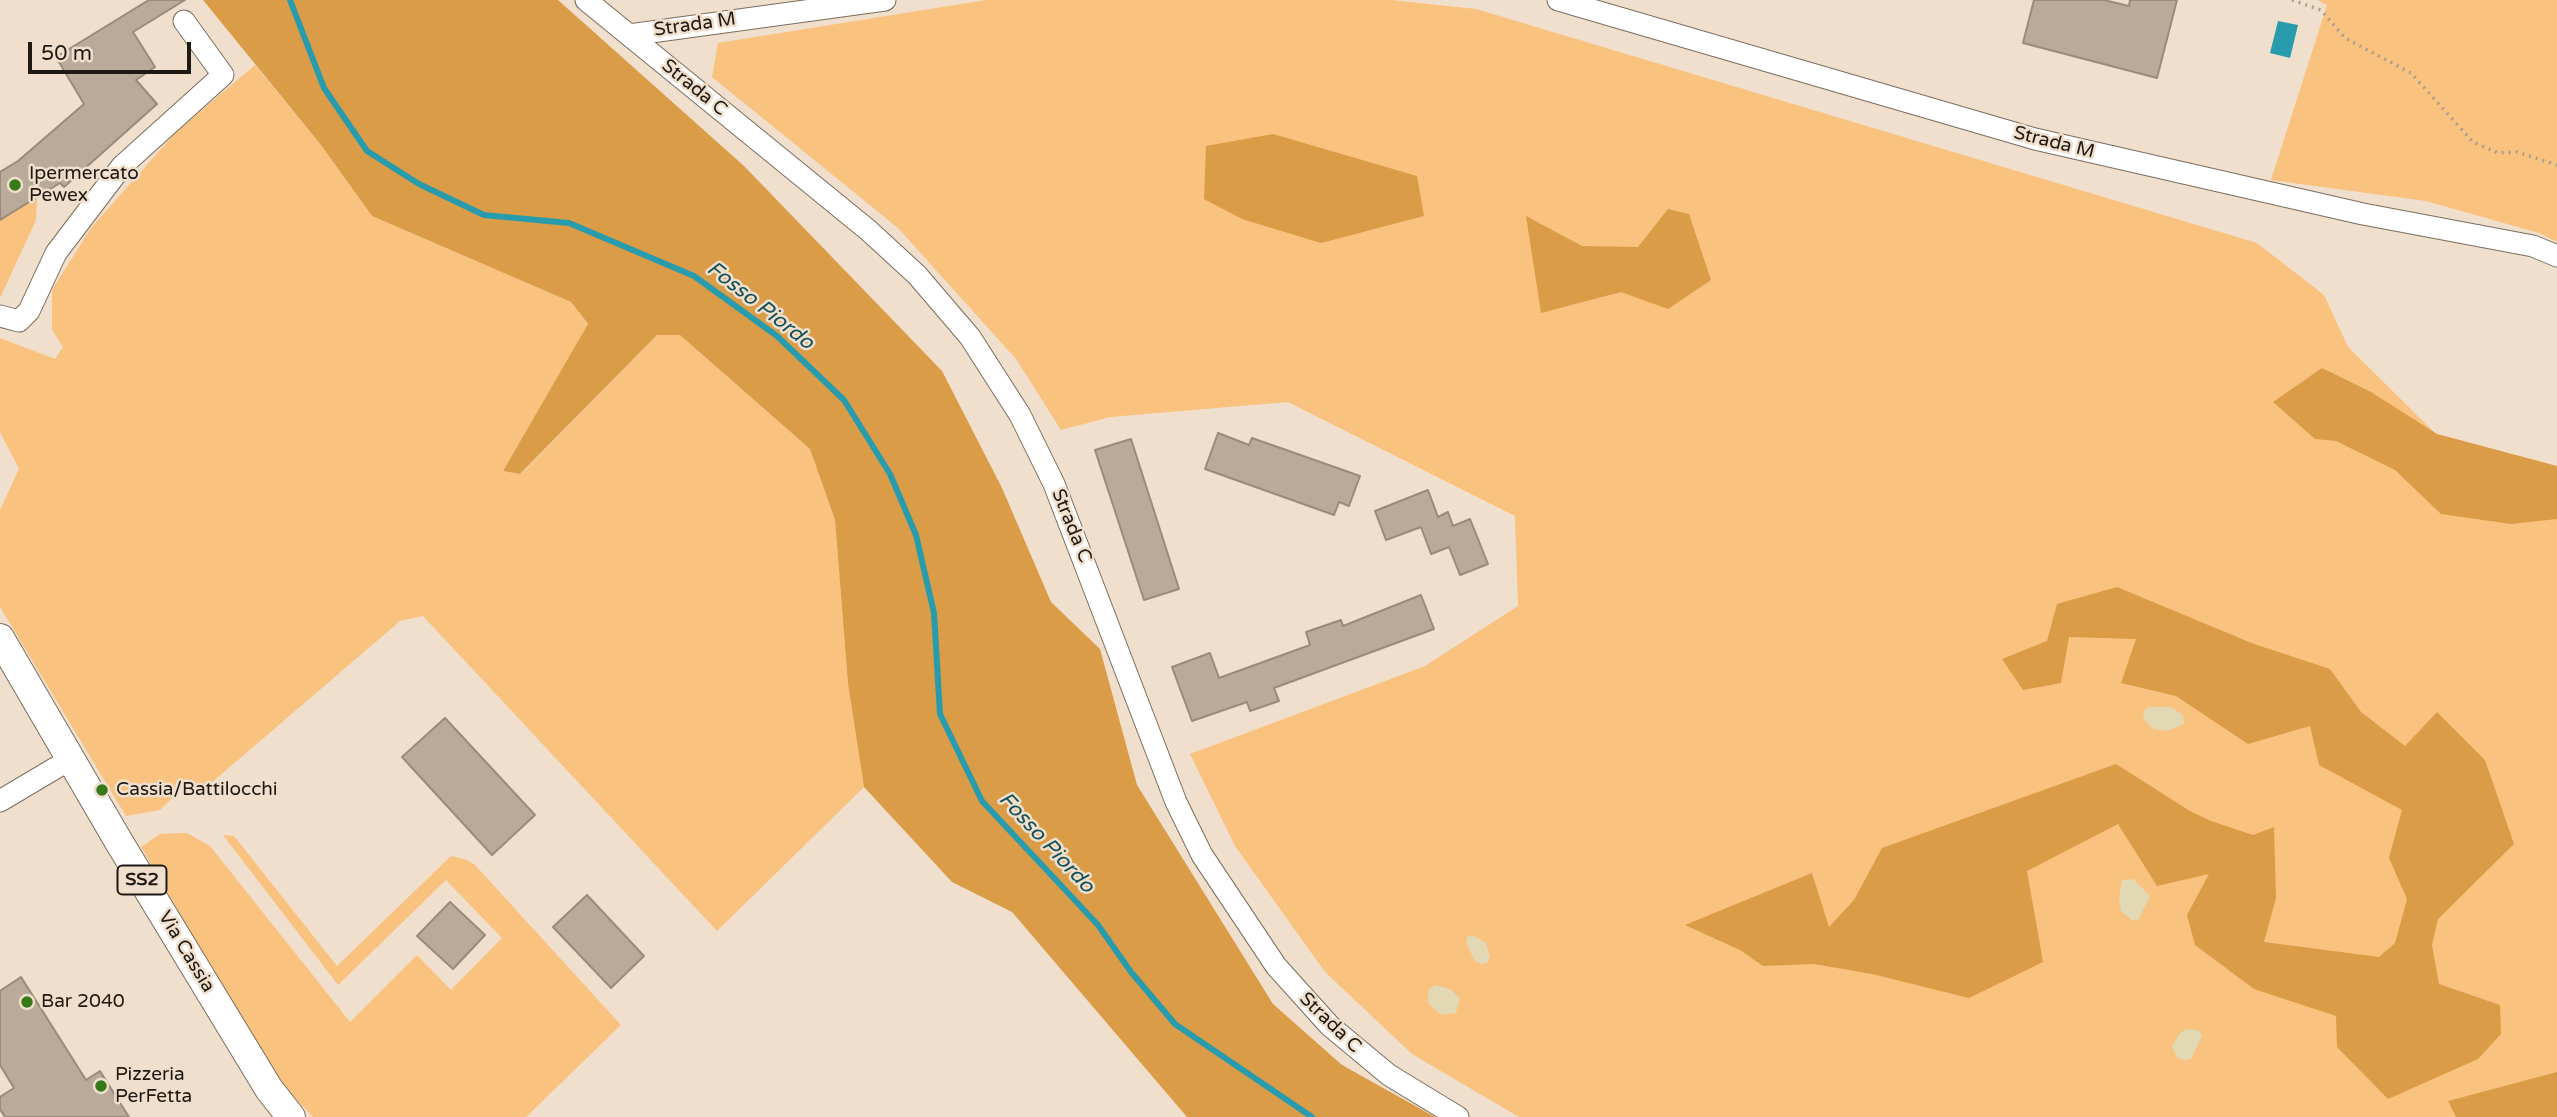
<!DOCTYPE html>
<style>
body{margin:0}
#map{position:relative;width:2557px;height:1117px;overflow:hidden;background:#efdfcc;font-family:"Varela Round",sans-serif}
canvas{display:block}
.scale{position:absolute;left:28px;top:42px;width:163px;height:32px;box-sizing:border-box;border:4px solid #1f1912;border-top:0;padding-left:9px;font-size:21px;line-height:24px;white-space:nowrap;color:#1f1912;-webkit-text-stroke:5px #efdfcc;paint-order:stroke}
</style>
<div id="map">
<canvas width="2557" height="1117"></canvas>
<div class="scale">50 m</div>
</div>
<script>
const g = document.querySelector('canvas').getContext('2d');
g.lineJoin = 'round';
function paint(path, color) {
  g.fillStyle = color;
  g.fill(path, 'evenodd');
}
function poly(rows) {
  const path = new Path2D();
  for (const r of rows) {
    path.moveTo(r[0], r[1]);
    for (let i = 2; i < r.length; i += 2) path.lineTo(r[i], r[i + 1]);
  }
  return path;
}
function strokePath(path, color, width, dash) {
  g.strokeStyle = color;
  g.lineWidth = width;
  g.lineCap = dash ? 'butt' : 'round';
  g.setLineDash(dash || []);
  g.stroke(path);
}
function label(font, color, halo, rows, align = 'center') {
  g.font = font + ' "Varela Round",sans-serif';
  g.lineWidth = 5;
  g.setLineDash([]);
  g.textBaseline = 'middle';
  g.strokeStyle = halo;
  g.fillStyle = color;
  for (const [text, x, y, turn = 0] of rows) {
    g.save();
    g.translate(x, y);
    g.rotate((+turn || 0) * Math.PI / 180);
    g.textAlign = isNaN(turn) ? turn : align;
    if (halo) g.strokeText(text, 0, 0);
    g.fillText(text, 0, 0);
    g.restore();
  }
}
paint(poly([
 [986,0,1392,0,1476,9,2257,243,2324,295,2348,347,2436,434,2557,466,2557,1117,1519,1117,1412,1054,1325,972,1235,846,1190,754,1425,666,1518,606,1515,516,1288,402,1110,417,1061,430,1016,359,898,228,712,77,718,43],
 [2317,0,2557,0,2557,242,2539,233,2426,201,2271,180,2327,5],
 [255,65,321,145,372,216,571,302,588,325,503,471,521,474,657,335,680,335,810,449,835,520,848,684,864,787,717,931,423,616,400,621,196,796,185,785,160,810,126,816,0,607,0,510,19,469,0,432,0,338,55,359,63,347,52,330,52,290,91,228,176,132],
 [37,198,36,220,0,298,0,220],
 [187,833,210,846,350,1022,417,955,451,990,502,938,446,880,338,985,223,835,234,836,337,966,451,856,467,860,475,865,621,1025,526,1117,313,1117,291,1094,260,1051,141,847,160,834]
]), '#f9c27e');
paint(poly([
 [203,0,558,0,744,166,942,371,1002,488,1051,602,1100,649,1137,785,1273,1004,1342,1065,1435,1117,1187,1117,1012,912,952,882,864,787,848,684,835,520,810,449,680,335,657,335,520,474,503,471,588,324,571,302,372,216,321,145],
 [1273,134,1417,176,1424,216,1321,243,1242,219,1204,199,1206,146],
 [1668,209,1689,214,1711,280,1668,309,1621,292,1541,313,1526,216,1582,246,1638,247],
 [2322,368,2371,392,2437,434,2557,466,2557,519,2511,524,2441,514,2395,470,2336,441,2315,439,2273,402],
 [2117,587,2254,644,2330,669,2361,712,2405,746,2437,712,2485,760,2514,844,2438,919,2432,945,2439,984,2500,1005,2501,1034,2478,1059,2388,1099,2337,1047,2336,1016,2254,989,2195,945,2187,915,2209,874,2157,886,2118,824,2027,871,2043,962,1969,998,1872,974,1814,964,1763,966,1740,950,1685,925,1812,873,1829,927,1854,900,1882,848,2116,764,2190,811,2211,821,2253,835,2274,827,2276,898,2264,942,2379,957,2395,943,2407,899,2389,858,2402,810,2319,765,2310,726,2248,744,2176,696,2121,683,2136,639,2069,637,2061,683,2023,690,2002,659,2047,641,2057,604],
 [2557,1072,2557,1117,2456,1117,2448,1101]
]), '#db9c48');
paint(poly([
 [2148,707,2171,707,2183,715,2184,724,2167,731,2153,729,2144,720,2143,712],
 [2133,879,2150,896,2139,919,2133,921,2121,911,2119,897,2122,880],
 [1473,935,1486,943,1490,957,1487,963,1481,964,1474,960,1466,942,1467,937],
 [1434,985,1450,989,1460,998,1456,1013,1441,1015,1428,1003,1428,991],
 [2187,1029,2198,1030,2202,1036,2191,1059,2185,1060,2177,1058,2172,1046,2181,1032]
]), '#e2d8b3');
paint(poly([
 [2278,21,2298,25,2290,58,2270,53]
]), '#289cac');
strokePath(poly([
 [290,0,324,88,367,151,419,184,484,215,569,223,694,276,777,336,844,400,890,474,916,535,934,613,940,714,982,801,1098,925,1131,972,1175,1024,1312,1117]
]), '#289cac', 6);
const building = poly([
 [149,0,185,0,133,32,155,67,136,80,157,104,64,187,60,183,0,220,0,172,18,161,84,104,56,57,149,0],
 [2034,0,2104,0,2129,6,2130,0,2177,0,2157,78,2023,43,2034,0],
 [1218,433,1249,445,1252,438,1360,476,1349,506,1339,502,1334,515,1205,469,1218,433],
 [1131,439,1179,589,1144,600,1095,450,1131,439],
 [1428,490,1438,517,1448,512,1453,526,1470,519,1488,564,1460,575,1449,547,1431,554,1421,527,1386,540,1375,511,1428,490],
 [1421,595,1434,629,1274,688,1279,701,1250,711,1247,702,1192,721,1172,667,1210,653,1219,678,1310,645,1306,632,1341,620,1343,626,1421,595],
 [445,718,535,815,492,855,402,757,445,718],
 [587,895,644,956,611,988,553,927,587,895],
 [450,902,485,935,453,969,417,936,450,902],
 [21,977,86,1080,100,1071,129,1117,5,1117,0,1109,0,1097,14,1088,0,1065,0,991,21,977]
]);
paint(building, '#b9aa99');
strokePath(building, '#9a8b7a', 2);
const minor = poly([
 [586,0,868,230,917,275,970,337,1020,415,1054,484,1176,802,1202,855,1276,966,1330,1026,1389,1075,1458,1117],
 [1558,0,2035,139,2363,214,2533,246,2557,256],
 [629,35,885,0],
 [0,316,19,321,29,311,56,253,122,166,223,75,184,21],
 [0,801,69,760]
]);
const major = poly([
 [0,638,119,842,269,1089,291,1117]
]);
strokePath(minor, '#7b6d5d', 23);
strokePath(major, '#7b6d5d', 30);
strokePath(poly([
 [2292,0,2321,10,2345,38,2411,73,2473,142,2498,153,2517,152,2557,165]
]), '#ab9e8f', 3.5, [2, 5]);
strokePath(minor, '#fff', 21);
strokePath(major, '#fff', 28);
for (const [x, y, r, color] of [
 [15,185,7,"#377918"],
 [102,790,7,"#377918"],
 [27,1002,7,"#377918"],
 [101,1086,7,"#377918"]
]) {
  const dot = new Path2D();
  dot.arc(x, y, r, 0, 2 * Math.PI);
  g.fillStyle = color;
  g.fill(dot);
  strokePath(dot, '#efdfcc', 2.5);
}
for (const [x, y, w] of [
 [142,880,49]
]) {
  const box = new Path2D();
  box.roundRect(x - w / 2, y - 14.5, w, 29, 5);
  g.fillStyle = '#efdfcc';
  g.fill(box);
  strokePath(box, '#1f1912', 2);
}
label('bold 18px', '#1f1912', null, [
 ["SS2",142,880]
]);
label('19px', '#1f1912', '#efdfcc', [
 ["Strada M",695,25,-8],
 ["Strada C",694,88,39],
 ["Strada M",2054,143,14],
 ["Strada C",1071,526,68],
 ["Via Cassia",186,952,59],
 ["Strada C",1330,1023,44]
]);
label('19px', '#1f1912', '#efdfcc', [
 ["Ipermercato",29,174],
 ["Pewex",29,196],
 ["Cassia/Battilocchi",116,790],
 ["Bar 2040",41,1002],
 ["Pizzeria",115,1075],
 ["PerFetta",115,1097]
], 'left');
label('italic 21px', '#12515a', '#efdfcc', [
 ["Fosso Piordo",760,306,38],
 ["Fosso Piordo",1046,843,47]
]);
</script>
